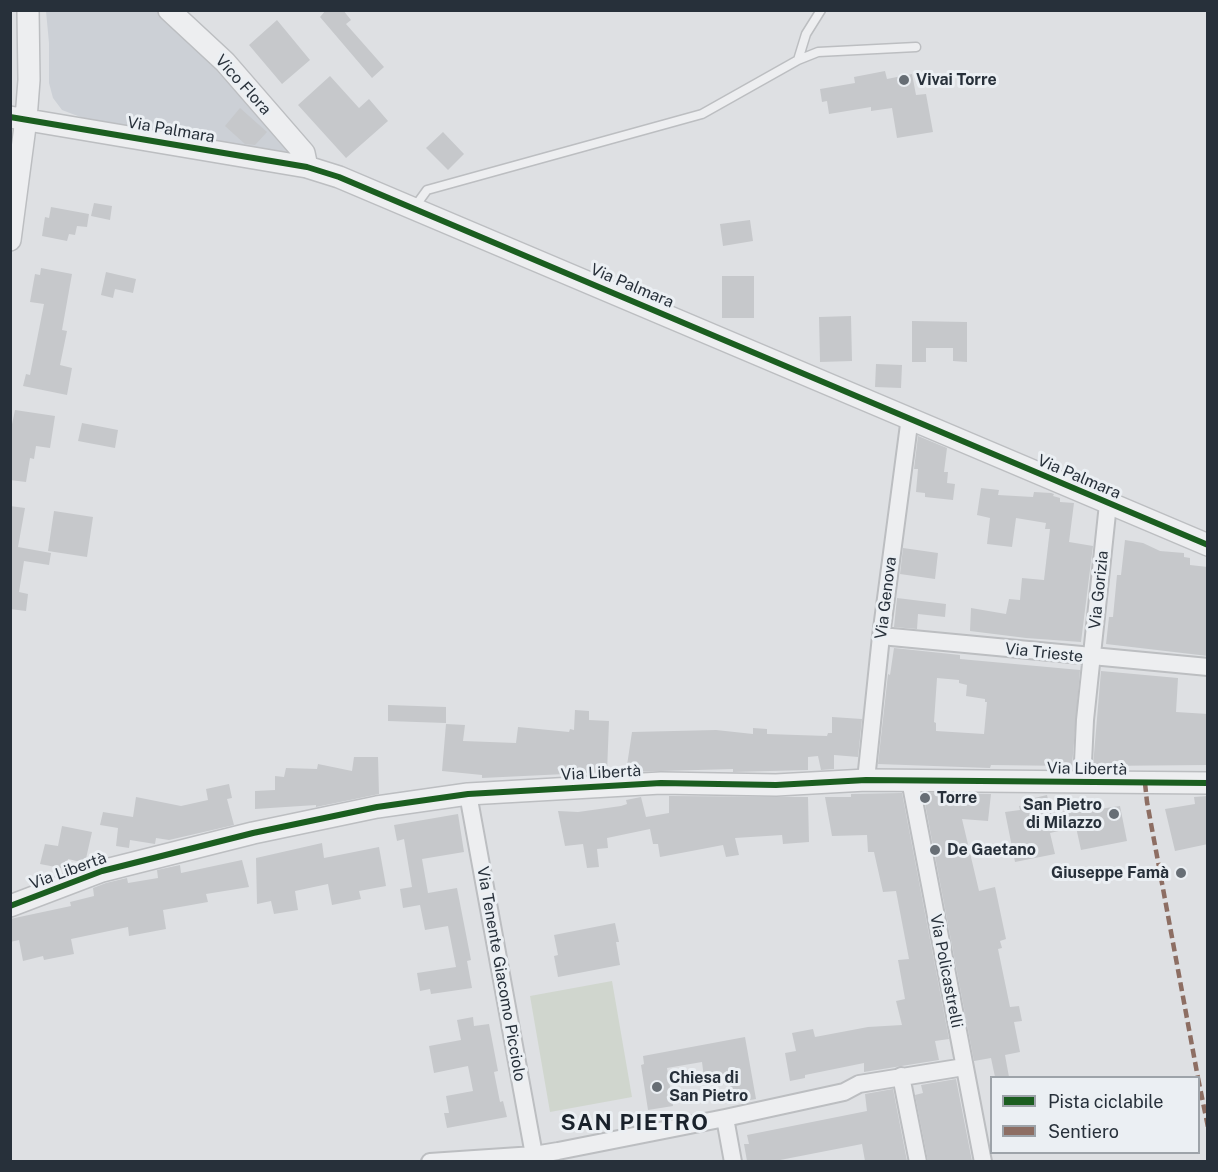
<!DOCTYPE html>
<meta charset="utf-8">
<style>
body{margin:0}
#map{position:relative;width:1218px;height:1172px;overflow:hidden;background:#dee0e3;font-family:"Public Sans",sans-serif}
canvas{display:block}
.frame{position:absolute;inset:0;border:12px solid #27303a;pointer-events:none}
.legend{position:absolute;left:990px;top:1076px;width:210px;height:78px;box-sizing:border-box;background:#ebeff3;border:2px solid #9da3a9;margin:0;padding:8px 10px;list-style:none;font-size:18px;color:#27303a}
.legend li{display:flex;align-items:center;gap:12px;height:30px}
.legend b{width:30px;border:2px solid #9da3a9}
</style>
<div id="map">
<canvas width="1218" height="1172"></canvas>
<div class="frame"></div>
<ul class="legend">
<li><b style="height:8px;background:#1b5e20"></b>Pista ciclabile</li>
<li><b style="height:8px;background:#8d6e63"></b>Sentiero</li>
</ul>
</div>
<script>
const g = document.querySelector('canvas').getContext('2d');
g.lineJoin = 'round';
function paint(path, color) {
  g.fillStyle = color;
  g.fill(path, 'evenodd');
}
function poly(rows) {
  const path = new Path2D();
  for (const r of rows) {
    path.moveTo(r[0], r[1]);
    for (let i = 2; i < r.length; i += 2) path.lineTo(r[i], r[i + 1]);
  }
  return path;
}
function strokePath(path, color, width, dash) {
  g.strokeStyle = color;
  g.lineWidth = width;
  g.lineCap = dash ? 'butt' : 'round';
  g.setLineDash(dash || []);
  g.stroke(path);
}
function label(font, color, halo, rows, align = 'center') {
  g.font = font + ' "Public Sans",sans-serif';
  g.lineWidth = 6;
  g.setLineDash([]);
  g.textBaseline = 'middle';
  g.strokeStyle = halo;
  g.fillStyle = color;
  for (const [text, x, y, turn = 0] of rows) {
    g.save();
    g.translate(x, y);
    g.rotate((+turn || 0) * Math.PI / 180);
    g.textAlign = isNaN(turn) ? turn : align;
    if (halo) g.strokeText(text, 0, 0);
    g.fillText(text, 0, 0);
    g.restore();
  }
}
paint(poly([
 [46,11,160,11,221,68,294,151,292,156,91,121,62,110,53,98,49,83,49,43]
]), '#ccd0d6');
paint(poly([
 [612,981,632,1097,550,1112,530,996]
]), '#d0d6ce');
paint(poly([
 [326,10,343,10,351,20,346,24,384,67,372,78,320,17],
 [277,20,310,60,282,84,249,45],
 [885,71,887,79,912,74,916,95,926,94,933,132,897,138,892,108,871,111,871,107,829,114,827,101,822,102,820,89,855,83,854,77],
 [330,76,359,108,369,99,388,121,346,158,298,105],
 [240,108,267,132,255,145,245,144,225,126],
 [443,132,464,154,448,170,426,148],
 [94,203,112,206,110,220,91,216],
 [51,207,89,214,87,227,77,226,75,235,69,234,67,241,42,236,45,217,49,218],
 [750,220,753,241,723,246,720,224],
 [41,268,72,274,62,330,67,331,60,365,72,368,67,395,23,386,26,374,30,375,44,304,30,302,35,274,40,275],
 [106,272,136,279,133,293,115,289,113,298,101,295],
 [722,276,754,276,754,318,722,318],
 [851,316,852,361,820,362,819,317],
 [912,321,967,322,967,362,953,361,953,348,926,348,926,362,912,362],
 [876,364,902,365,901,388,875,387],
 [15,410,55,416,50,448,36,446,34,459,30,458,26,482,10,480,10,434],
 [82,423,118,430,115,448,78,441],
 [918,436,947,448,944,472,948,472,947,483,955,484,953,500,925,497,925,493,916,492,918,469,914,469],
 [981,488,999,490,998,495,1033,497,1034,492,1051,493,1054,494,1053,496,1060,498,1060,502,1074,503,1069,542,1093,546,1081,642,1026,638,970,631,971,608,1006,614,1009,599,1020,600,1022,578,1044,580,1050,529,1045,529,1046,523,1016,518,1012,547,987,544,990,518,977,515],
 [10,506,25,508,18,547,51,553,49,565,24,561,19,592,28,594,26,611,10,609],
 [54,511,93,517,87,557,48,551],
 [1125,540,1143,543,1160,551,1184,553,1184,557,1190,558,1190,565,1208,567,1208,656,1106,644,1109,617,1113,617,1117,575,1121,575],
 [903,548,938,553,935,579,900,574],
 [897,598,946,604,945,617,918,614,917,629,894,627],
 [894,648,960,655,960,659,1080,670,1072,766,991,765,990,768,878,764,888,674,890,675],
 [937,678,959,680,959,683,967,685,966,696,985,699,985,702,987,702,984,734,936,731,936,723,934,722],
 [1101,671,1178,678,1176,712,1208,714,1208,765,1093,766],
 [388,705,446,707,446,723,388,721],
 [575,710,589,711,589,720,609,721,607,772,482,778,482,775,442,771,446,724,465,725,463,741,516,743,518,727,569,732,570,729,574,730],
 [832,717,862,719,858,757,834,755,834,769,821,770,818,756,808,757,808,770,733,772,733,769,626,772,632,732,716,730,753,734,753,728,767,729,767,734,827,736,828,733,832,733],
 [354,757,378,757,379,794,316,807,316,805,255,809,255,791,275,790,275,776,284,777,286,768,317,769,318,764,352,771],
 [229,784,232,798,227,799,234,825,169,840,156,838,155,844,130,840,129,848,116,846,118,828,100,825,103,812,133,817,136,797,181,806,208,800,206,789],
 [902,793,949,1039,935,1041,939,1060,864,1072,864,1063,805,1075,805,1078,790,1081,785,1053,796,1051,792,1033,813,1029,815,1037,868,1027,902,1025,896,1001,905,999,898,960,909,959,896,891,883,892,874,852,868,852,867,835,832,836,825,797,851,797,851,794],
 [923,793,991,794,988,821,962,819,979,891,995,887,1006,939,1000,941,1002,948,998,949,1010,1007,1019,1006,1022,1021,1014,1022,1020,1052,1005,1055,1009,1077,995,1077,991,1058,974,1061],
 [1047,795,1051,814,1086,807,1086,811,1120,806,1127,841,1081,850,1076,827,1050,833,1055,854,1015,862,1005,812,1020,810,1019,806,1031,803,1030,799],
 [669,796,808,797,809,842,783,844,782,835,735,838,739,855,726,857,723,845,660,857,658,844,653,844,650,829,607,838,608,848,597,849,599,867,587,868,583,844,565,846,558,811,578,812,621,806,627,804,626,800,641,797,646,817,669,813],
 [1208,796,1208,844,1175,851,1165,809,1195,804,1194,797],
 [458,814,464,852,422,859,428,893,457,888,471,960,467,961,472,988,431,994,430,989,420,991,417,973,456,967,448,926,425,930,420,905,403,908,400,889,412,887,404,839,397,841,394,825],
 [62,826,92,832,85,863,68,859,66,869,40,864,45,844,58,846],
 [322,843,324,858,379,847,386,886,359,891,361,899,332,905,328,884,295,891,298,910,274,914,271,901,257,904,256,858],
 [242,860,249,887,206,894,208,902,163,910,166,929,129,936,128,927,71,939,74,954,44,960,43,956,23,961,19,940,10,942,10,919,71,906,70,902,94,896,93,888,106,883,127,878,128,883,158,878,157,870,180,865,181,873],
 [615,923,619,942,616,942,620,965,558,977,554,956,558,955,554,935],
 [473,1017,474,1026,489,1024,498,1071,494,1072,500,1102,503,1101,507,1117,447,1128,444,1113,449,1113,446,1096,473,1091,468,1066,434,1073,429,1046,461,1040,457,1020],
 [745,1037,756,1099,733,1103,728,1074,704,1078,702,1062,667,1068,673,1106,648,1110,641,1065,644,1064,643,1056],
 [956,1079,972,1161,928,1161,915,1095,923,1093,921,1085],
 [893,1089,907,1161,865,1161,862,1144,775,1161,747,1161,744,1144,749,1144,747,1135,867,1111,865,1094]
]), '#c6c8cb');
const service = poly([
 [798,60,806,34,821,10],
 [414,208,427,190,702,114,798,60,818,52,916,47]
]);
const minor = poly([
 [881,636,1208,667],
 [866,780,881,636,910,417],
 [910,780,983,1162],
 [1082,783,1085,720,1108,504],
 [468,794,534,1155],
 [901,1076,918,1162],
 [725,1118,733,1162],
 [430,1162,534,1155,558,1151,725,1118,844,1092,859,1084,964,1067]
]);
const tertiary = poly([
 [169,10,225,62,304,153,307,167],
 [10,117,307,167,339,177,1208,545],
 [10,240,26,119,29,80,28,10],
 [10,906,102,871,253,833,377,807,468,794,661,783,776,785,866,780,1208,783]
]);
strokePath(service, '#bcbec1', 11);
strokePath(minor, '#bcbec1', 20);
strokePath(tertiary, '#bcbec1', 24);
strokePath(service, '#edeef0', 8);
strokePath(minor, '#edeef0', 16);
strokePath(tertiary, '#edeef0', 21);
strokePath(poly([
 [1145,783,1147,802,1198,1078],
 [1198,1078,1208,1127]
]), '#8d6e63', 4.5, [9, 4.5]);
strokePath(poly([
 [10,117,307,167,339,177,1208,545],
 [10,906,102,871,253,833,377,807,468,794,661,783,776,785,866,780,1208,783]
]), '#1b5e20', 6);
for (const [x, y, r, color] of [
 [904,80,6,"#676e75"],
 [925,798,6,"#676e75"],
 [1114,814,6,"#676e75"],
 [935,850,6,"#676e75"],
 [1181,873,6,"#676e75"],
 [657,1087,6,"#676e75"]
]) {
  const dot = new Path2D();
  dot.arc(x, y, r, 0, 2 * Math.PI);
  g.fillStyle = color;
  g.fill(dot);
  strokePath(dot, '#ebeff3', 2);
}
label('bold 16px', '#27303a', '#ebeff3', [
 ["Vivai Torre",916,80],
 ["Torre",937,798],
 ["San Pietro",1102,805,"right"],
 ["di Milazzo",1102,823,"right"],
 ["De Gaetano",947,850],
 ["Giuseppe Famà",1169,873,"right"],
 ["Chiesa di",669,1078],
 ["San Pietro",669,1096]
], 'left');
label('16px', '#27303a', '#ebeff3', [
 ["Vico Flora",243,85,48],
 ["Via Palmara",171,130,10],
 ["Via Palmara",632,286,23],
 ["Via Palmara",1079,477,23],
 ["Via Gorizia",1099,590,-84],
 ["Via Genova",886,598,-83],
 ["Via Trieste",1044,653,6],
 ["Via Libertà",1087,769,1],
 ["Via Libertà",601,773,-3],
 ["Via Libertà",68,871,-20],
 ["Via Policastrelli",946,971,79],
 ["Via Tenente Giacomo Picciolo",501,974,80]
]);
g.letterSpacing = '1.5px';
label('bold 22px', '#19212b', '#ebeff3', [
 ["SAN PIETRO",635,1123]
]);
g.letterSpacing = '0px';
</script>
